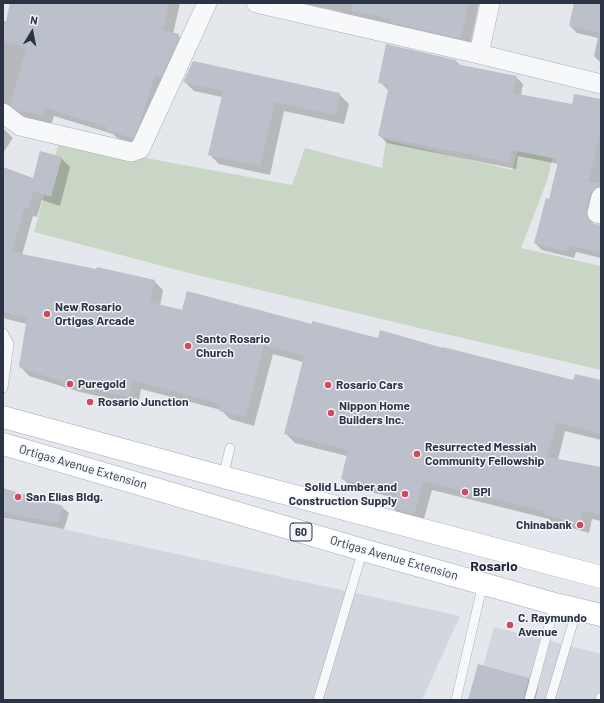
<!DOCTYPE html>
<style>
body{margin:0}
#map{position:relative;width:604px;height:703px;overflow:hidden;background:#e4e7ec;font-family:Barlow,sans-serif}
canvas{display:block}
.frame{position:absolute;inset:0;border:4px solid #2b3445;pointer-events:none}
.north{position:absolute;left:12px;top:12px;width:40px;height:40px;-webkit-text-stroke:3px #f4f6f9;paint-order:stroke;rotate:10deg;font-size:11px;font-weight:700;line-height:16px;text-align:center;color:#2b3445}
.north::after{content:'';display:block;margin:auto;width:14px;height:18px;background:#2b3445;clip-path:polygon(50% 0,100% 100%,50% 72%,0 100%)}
</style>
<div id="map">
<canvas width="604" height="703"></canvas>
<div class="frame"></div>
<div class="north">N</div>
</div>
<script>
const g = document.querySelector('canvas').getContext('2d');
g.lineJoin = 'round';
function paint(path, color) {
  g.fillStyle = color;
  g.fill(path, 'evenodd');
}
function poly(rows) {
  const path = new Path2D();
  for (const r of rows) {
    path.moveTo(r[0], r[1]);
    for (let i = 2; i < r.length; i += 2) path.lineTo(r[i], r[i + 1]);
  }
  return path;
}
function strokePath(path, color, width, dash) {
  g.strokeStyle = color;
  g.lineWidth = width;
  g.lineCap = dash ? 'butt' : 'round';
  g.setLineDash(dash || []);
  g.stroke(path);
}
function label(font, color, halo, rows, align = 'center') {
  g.font = font + ' Barlow,sans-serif';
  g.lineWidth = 3;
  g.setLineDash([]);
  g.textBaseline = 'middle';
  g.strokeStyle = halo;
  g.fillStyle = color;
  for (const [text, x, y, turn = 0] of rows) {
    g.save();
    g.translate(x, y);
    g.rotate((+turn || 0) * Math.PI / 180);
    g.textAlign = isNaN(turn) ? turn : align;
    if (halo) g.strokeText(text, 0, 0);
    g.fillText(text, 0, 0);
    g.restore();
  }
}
paint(poly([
 [3,516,460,616,422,700,3,700],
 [494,627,601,654,601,700,474,700]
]), '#d2d6de');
paint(poly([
 [528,117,561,124,547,181,521,248,601,266,601,370,415,327,189,273,34,232,59,142,292,185,305,148,382,168,386,140,512,170]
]), '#c9d6c5');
paint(poly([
 [37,3,180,3,173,34,178,35,187,44,142,146,117,138,113,134,54,116,51,125,27,119,15,111,3,116,3,22,6,22],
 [300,3,479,3,470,47,346,16,342,12],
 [575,3,601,3,601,63,594,56,598,38,577,33,570,26],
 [456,61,461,66,516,77,523,84,521,95,572,105,601,100,601,196,593,218,593,224,601,225,601,258,576,252,574,258,542,250,535,243,550,200,559,164,518,156,516,169,387,143,380,136,389,90,387,89,380,82],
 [184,81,339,94,349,104,344,124,284,111,270,175,219,164,209,154,222,97,194,91],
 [3,128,13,138,3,153],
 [61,158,70,167,60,206,42,200,37,217,33,216,22,255,154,281,163,290,160,306,183,312,313,325,378,339,444,349,574,382,601,381,601,440,565,431,558,460,601,468,601,521,592,519,589,533,554,523,549,519,432,490,423,522,402,517,393,508,395,498,351,487,342,478,347,456,295,443,286,434,303,362,273,354,254,426,230,419,221,410,141,389,138,405,80,392,29,376,20,366,27,324,3,318,3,168,34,179],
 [3,489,62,507,69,513,64,529,3,517],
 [528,679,538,688,535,700,469,700]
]), '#0003');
paint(poly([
 [10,3,169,3,163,30,179,34,176,44,161,77,155,75,139,124,133,138,107,130,107,127,45,107,42,116,15,109,10,105,27,47,3,41,3,21,6,21],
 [353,3,468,3,461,39,390,22,391,19,352,11],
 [574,3,601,3,601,33,569,26],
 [386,44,456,60,456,64,517,76,513,93,572,104,574,94,601,99,601,129,588,182,601,183,601,186,598,187,593,190,590,194,586,211,587,216,590,221,594,224,601,225,601,253,569,245,567,252,534,243,546,198,549,199,558,162,556,161,557,159,512,150,509,162,378,136,389,85,378,83],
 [193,61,340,93,335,115,275,102,260,166,208,155,223,91,183,82],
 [40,151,62,157,51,197,33,191,28,209,24,208,12,252,96,269,97,267,155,280,150,302,182,310,187,291,312,324,312,321,378,338,380,330,443,348,443,347,573,380,575,374,601,380,601,434,556,422,547,457,601,467,601,515,583,511,580,525,544,514,544,511,423,481,414,514,392,508,396,492,341,479,348,450,284,434,304,356,264,345,245,417,219,411,221,404,132,380,129,397,70,384,19,367,27,317,3,312,3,167,33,178],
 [3,488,63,506,58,523,3,512],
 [478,664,529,678,523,700,468,700]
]), '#bbc0ca');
const lane = poly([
 [3,333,9,344,3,388],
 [223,477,230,448],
 [318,700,363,550],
 [456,700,483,583],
 [529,700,555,604],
 [550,700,577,609],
 [600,700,601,697]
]);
const street = poly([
 [256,3,479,54,601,84],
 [479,54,490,3],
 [3,113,20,126,131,152,140,149,207,3],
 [601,197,597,213,601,214]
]);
const primary = poly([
 [3,417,223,477,601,577],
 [3,444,363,550,555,604,601,615]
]);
strokePath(lane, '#a9aeb7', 10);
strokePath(street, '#a9aeb7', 20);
strokePath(primary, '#a3abb8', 23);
strokePath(lane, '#f7f8fa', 9);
strokePath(street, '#f7f8fa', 19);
strokePath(primary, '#fff', 22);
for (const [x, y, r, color] of [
 [47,314,4,"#d1495b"],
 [188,346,4,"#d1495b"],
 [70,384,4,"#d1495b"],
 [328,385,4,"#d1495b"],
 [90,402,4,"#d1495b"],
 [331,413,4,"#d1495b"],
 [417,454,4,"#d1495b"],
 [465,492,4,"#d1495b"],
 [405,494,4,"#d1495b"],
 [18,497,4,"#d1495b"],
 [580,525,4,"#d1495b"],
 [510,625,4,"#d1495b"]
]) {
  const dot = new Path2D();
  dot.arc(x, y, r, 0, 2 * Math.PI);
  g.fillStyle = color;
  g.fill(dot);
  strokePath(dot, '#f4f6f9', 1.5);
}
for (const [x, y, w] of [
 [301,532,22]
]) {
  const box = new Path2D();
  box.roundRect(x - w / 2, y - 9, w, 18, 3);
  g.fillStyle = '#f4f6f9';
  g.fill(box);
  strokePath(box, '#2b3445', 1);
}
label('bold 11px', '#2b3445', null, [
 ["60",301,532]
]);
label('bold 12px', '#2b3445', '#f4f6f9', [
 ["New Rosario",55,307],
 ["Ortigas Arcade",55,321],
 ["Santo Rosario",196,339],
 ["Church",196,353],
 ["Puregold",78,384],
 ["Rosario Cars",336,385],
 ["Rosario Junction",98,402],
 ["Nippon Home",339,406],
 ["Builders Inc.",339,420],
 ["Resurrected Messiah",425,447],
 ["Community Fellowship",425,461],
 ["Solid Lumber and",397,487,"right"],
 ["Construction Supply",397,501,"right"],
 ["BPI",473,492],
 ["San Elias Bldg.",26,497],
 ["Chinabank",572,525,"right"],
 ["C. Raymundo",518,618],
 ["Avenue",518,632]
], 'left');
label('12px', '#2b3445', '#f4f6f9', [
 ["Ortigas Avenue Extension",83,467,16],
 ["Ortigas Avenue Extension",394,558,16]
]);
label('bold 14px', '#1d2536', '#f4f6f9', [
 ["Rosario",494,566]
]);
</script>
